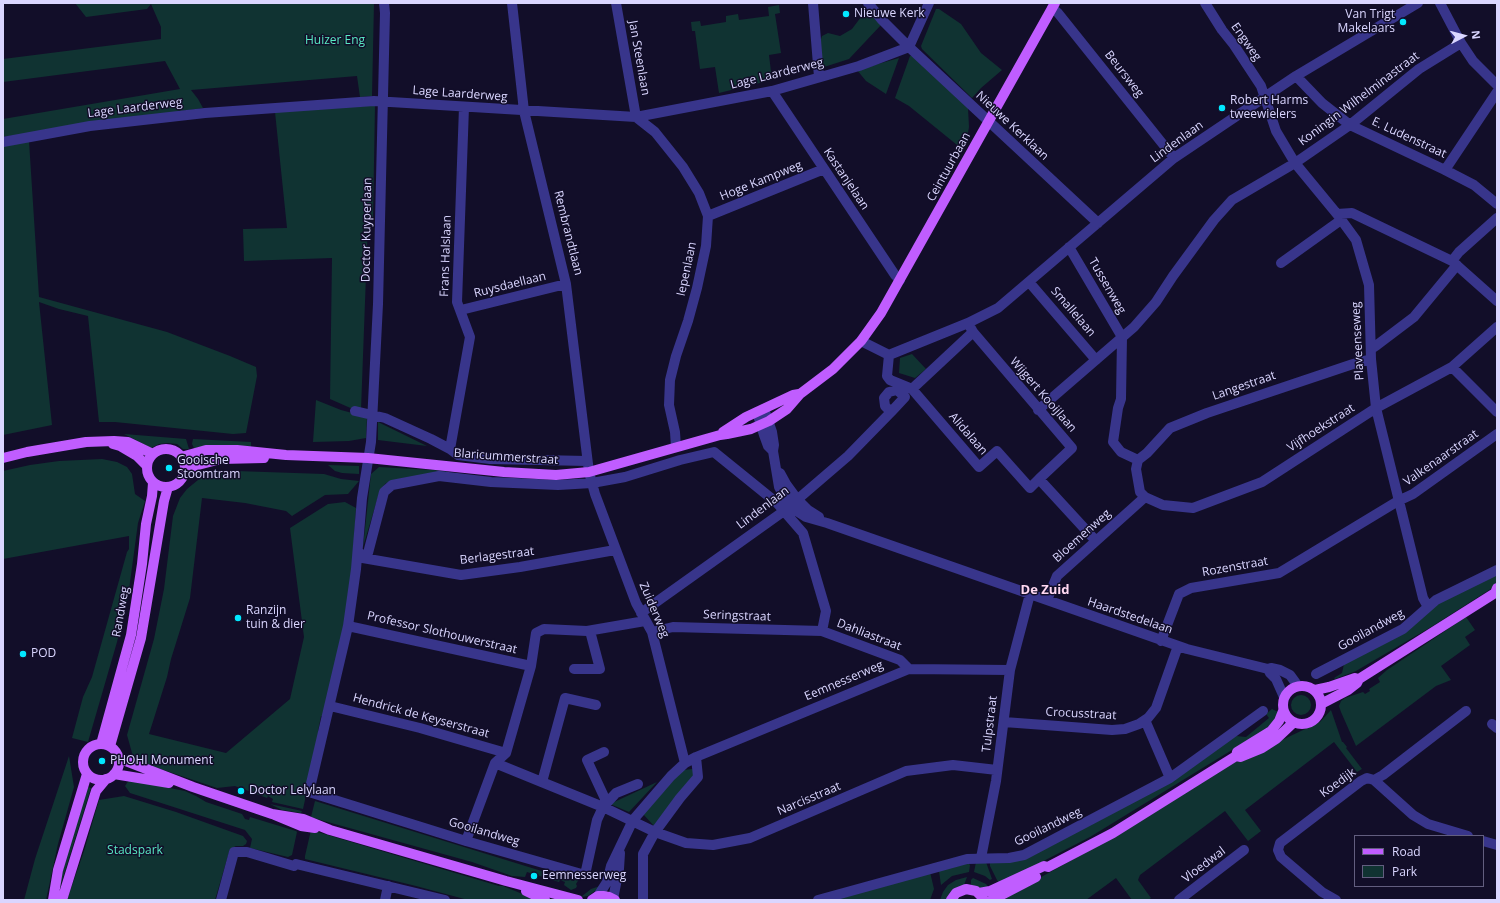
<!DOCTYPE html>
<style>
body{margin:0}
#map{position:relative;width:1500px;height:903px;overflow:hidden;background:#120e29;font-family:"Open Sans",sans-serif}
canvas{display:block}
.frame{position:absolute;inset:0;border:4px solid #dad6ff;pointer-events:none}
.legend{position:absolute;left:1354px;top:835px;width:130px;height:52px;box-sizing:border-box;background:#120e29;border:1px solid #625e7f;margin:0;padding:5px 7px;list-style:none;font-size:12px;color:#dad6ff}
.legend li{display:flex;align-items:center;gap:8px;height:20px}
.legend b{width:20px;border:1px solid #625e7f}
.north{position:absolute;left:1444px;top:16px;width:40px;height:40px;-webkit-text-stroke:3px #120e29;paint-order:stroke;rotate:84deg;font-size:11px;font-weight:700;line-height:16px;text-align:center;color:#dad6ff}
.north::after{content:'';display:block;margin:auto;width:14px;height:18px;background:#dad6ff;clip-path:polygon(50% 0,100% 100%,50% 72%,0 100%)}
</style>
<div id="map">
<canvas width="1500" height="903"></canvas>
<div class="frame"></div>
<ul class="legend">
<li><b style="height:5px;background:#c05dff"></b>Road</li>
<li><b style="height:11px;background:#103332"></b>Park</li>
</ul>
<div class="north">N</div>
</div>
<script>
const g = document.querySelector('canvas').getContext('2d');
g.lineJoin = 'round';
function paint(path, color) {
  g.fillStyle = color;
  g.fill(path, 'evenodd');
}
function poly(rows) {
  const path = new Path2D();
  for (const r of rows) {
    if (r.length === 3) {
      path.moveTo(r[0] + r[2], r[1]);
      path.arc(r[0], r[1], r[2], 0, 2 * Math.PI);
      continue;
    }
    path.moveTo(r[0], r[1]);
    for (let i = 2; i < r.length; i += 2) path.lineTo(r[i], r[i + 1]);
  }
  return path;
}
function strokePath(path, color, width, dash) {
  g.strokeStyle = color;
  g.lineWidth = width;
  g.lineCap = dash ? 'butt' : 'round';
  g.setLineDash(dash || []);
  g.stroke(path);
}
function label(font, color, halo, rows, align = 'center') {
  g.font = font + ' "Open Sans",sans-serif';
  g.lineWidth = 3;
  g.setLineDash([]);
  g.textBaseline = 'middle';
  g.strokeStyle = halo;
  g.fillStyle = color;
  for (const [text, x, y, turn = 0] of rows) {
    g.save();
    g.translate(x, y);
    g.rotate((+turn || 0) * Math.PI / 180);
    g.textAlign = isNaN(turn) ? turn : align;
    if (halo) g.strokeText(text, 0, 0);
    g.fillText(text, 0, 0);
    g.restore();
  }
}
paint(poly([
 [75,3,374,3,372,96,360,97,357,76,191,90,198,99,203,108,3,137,3,119,180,89,165,61,3,82,3,59,161,39,161,27,151,4,147,9,86,17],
 [779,5,780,13,775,14,781,53,769,55,772,80,719,93,715,67,700,69,695,31,692,31,691,22,700,21,701,26,726,22,726,16,738,14,739,20,769,16,768,7],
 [936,9,939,9,961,24,981,53,1002,70,981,88,972,98,922,49,921,46],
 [864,13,870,14,881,25,849,59,821,68,820,42,822,36,828,33,840,36,852,29],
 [910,56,914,56,968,108,969,127,967,139,962,149,909,106,895,98],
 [899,58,886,94,866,81,857,70],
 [375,105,373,220,368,221,361,410,355,410,330,399,332,258,244,261,243,229,287,228,275,112],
 [29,141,39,297,167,332,230,356,256,367,257,376,246,433,233,434,115,422,99,422,88,316,59,309,39,302,52,425,3,435,3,146],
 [912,354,926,369,915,378,899,373,900,358],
 [316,400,341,410,367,417,366,438,349,441,313,442],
 [378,422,427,446,378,440],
 [124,434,186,439,189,449,183,449,177,444,168,443,159,444,151,448],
 [193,439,251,442,251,447,194,448,192,444],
 [102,459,117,462,127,467,132,474,135,494,145,501,138,523,128,597,117,642,88,742,72,738,83,697,92,677,127,552,129,549,129,536,3,559,3,471,30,465,59,461],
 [328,465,359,466,359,474,342,473,335,471],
 [379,467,449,471,386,483,380,490,363,547,371,474],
 [236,471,324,474,341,479,359,481,348,494,325,495,292,516,286,511,245,503,202,498,190,598,171,659,167,677,149,734,226,753,290,699,304,637,290,528,328,504,345,502,356,508,352,573,346,620,325,716,321,716,318,731,320,731,303,809,272,802,273,799,268,796,267,798,235,786,217,788,134,760,127,735,154,639,164,589,173,516,180,498,187,489,198,480,209,474],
 [1497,572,1497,585,1431,627,1356,671,1335,679,1334,678,1342,673,1344,664,1442,600],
 [1466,617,1475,630,1465,637,1470,645,1441,666,1451,680,1436,686,1356,746,1341,712,1339,706,1341,701,1345,698,1363,692,1365,694,1370,691,1369,689,1380,682,1378,678,1387,670],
 [1301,705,10],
 [1272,709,1278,712,1275,722,1263,731,1090,837,999,884,990,866,990,862,1009,862,1236,736,1246,737,1269,718,1266,714],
 [1331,710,1342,742,1343,742,1347,747,1346,748,1362,769,1357,772,1334,742,1245,810,1261,831,1248,841,1225,811,1140,875,1138,880,1151,898,1148,900,1132,900,1116,878,1086,900,1006,900,1005,897,1110,839,1229,765,1320,722],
 [69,756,74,787,58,844,46,900,24,900,35,859],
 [692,769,694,770,694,775,654,826,643,814,679,774,684,770],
 [129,780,185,791,196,796,206,802,242,814,245,819,249,820,250,817,296,831,297,832,292,855,288,857,250,848,252,839,245,830,130,793,125,786],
 [657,782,629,812,610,804],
 [85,786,91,788,56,900,64,865],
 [124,796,176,812,243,836,247,841,246,844,243,846,236,846,230,849,215,900,67,900,84,851,99,800],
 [315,801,574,881,576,878,579,879,576,884,577,886,576,888,571,890,564,885,565,882,560,880,559,882,527,872,525,877,512,876,472,862,324,821,311,817],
 [270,804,302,811,301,813,282,810],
 [311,830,499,886,503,886,537,900,468,900,416,886,309,860,305,859,305,856],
 [976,862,986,862,992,879,990,880,985,876,974,872],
 [968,863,970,865,969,872,952,876,941,885,939,871],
 [930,872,934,889,930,900,832,900],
 [967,877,964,885,953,890,947,900,940,900,943,892,948,885,956,880],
 [973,878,986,884,989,888,981,889,971,885,971,880],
 [603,885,588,896,581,897,591,889]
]), '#103332');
strokePath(poly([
 [384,3,385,13,378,304,371,442,362,498,356,569,348,626,309,792,466,841,585,875,597,820,603,807,616,793,638,784],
 [512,3,524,111,566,284,589,472,595,494,636,603,652,632,685,763],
 [616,3,636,117,655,132,683,167,699,193,708,216,706,246,697,288,688,321,676,356,670,380,669,405,675,432,676,447],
 [813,3,819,77],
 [868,3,882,20,909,47,1098,223],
 [1205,3,1222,30,1234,45,1261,86,1276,131,1295,163,1337,214,1356,240,1369,285,1371,359,1376,408,1423,598,1428,607],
 [1440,3,1461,43,1473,61,1497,85],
 [1052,8,1058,13,1174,158],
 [909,47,929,3],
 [1296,76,1322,103,1350,125,1445,170,1474,185,1497,204],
 [772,91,895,275,900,280],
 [3,142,90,126,205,113,374,101,636,117,772,91,859,66,909,47],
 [1445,170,1497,92],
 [1337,214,1352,213,1452,261,1497,301],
 [708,216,824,169],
 [1069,247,1122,337],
 [1452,261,1459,252,1497,218],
 [1281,263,1341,220],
 [1029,282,1096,360],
 [461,310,566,284],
 [968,323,973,332,912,389,890,380,887,376,889,355,968,323,998,308,1174,158,1296,76,1418,3],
 [1122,337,1121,399,1118,408,1113,442,1121,452,1138,460],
 [861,341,889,355],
 [1371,349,1377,345,1414,317,1457,265],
 [1452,367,1497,412],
 [912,389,979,467,997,451,1030,488,1039,479,1072,448,973,332],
 [764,409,772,432,774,445,773,451],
 [1038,410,1134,327,1156,302,1173,276,1214,220,1232,200,1295,163,1350,125,1419,69,1461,43],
 [355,411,385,418,431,439,450,449,458,455,490,459,587,461],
 [757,412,764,435,768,446,773,451,779,487,789,506,806,517,827,523,1187,649,1268,669,1271,668,1280,670,1290,675,1298,686],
 [450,449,470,337,457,302,464,107],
 [1138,460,1136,469,1140,492,1145,497,1163,505,1193,508,1262,482,1376,408,1452,367,1497,327],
 [1138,460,1147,453,1170,428,1207,413,1353,364,1371,359],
 [780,473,786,484,797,499,808,510,819,517],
 [1039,479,1096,541],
 [357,557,368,553,384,492,392,485,439,476,491,482,558,485,592,483,625,477,680,460,714,452,777,503,803,533,826,611,822,631,900,660,909,669],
 [357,557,461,575,520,567,615,550],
 [1047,600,1057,576,1145,497],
 [641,613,784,511,848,456,891,412,905,397,897,390,889,392,884,398,885,406,891,412],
 [348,626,531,666],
 [652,632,673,627,822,631],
 [1161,641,1179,594,1191,588,1279,573,1398,501,1413,494,1497,434],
 [574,669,600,669,590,631],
 [1268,669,1270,673,1276,679,1284,697],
 [1316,674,1403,629,1436,600,1497,570],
 [330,706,420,728,506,753],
 [1145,720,1170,778],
 [1004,722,1112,730,1125,729,1139,724,1148,718,1156,708,1178,646],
 [1492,724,1497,728],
 [604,752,587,760,607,803],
 [495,763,603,807,655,832,686,843,713,845,750,838,906,771,953,765,997,770],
 [1374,780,1413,815,1428,824,1468,836],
 [542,782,565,698,596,705],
 [466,841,495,763,506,753,531,666,536,633,544,629,587,631,645,621],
 [1483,841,1497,845],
 [981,858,996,781,1010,670,1030,594],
 [598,896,607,882,611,866,633,820,671,776,685,763,696,757,909,669,1010,670],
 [613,899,619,869,620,853],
 [221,900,234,852,247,852,294,866,296,864,445,900],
 [385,900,388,886],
 [643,900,643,854,655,832,680,798,698,777,696,757],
 [818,900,967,859,1009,858,1024,855,1170,778,1263,711],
 [1179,900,1244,850],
 [1336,900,1322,892,1281,857,1278,850,1280,843,1361,781,1367,778,1374,780,1383,775,1466,711]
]), '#38358b', 10);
strokePath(poly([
 [723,432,746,417,793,395,799,394],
 [113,444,120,446,137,456,147,466],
 [166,468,19],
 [181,457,206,450,237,450,286,455,368,458,504,472,556,475,589,472,720,435,727,434,751,429,769,421,787,409,800,394,833,369,861,341,881,313,1055,3],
 [3,458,27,452,86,442,114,441,128,442,153,454],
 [184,471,198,465,221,459,264,458],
 [1302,705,19],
 [1315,690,1329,687,1355,678,1359,679],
 [1321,704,1348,690,1357,683,1359,679,1495,593,1497,588],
 [101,744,131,635,142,564,146,524,152,496,153,483],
 [101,762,18],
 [110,746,141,638,164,501,168,487],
 [1236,756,1240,757,1262,748,1276,739,1294,722],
 [118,758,193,787,272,814,301,826,315,828],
 [114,774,169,783],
 [272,814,303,819,330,830,506,881,578,900],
 [526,891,545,900],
 [979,893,990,891,1044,866,1048,867,1113,833,1236,756,1237,752,1271,731,1279,721,1283,711],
 [53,900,58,870,87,774],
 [62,900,96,791,106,779],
 [592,900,598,896,603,896,609,897,615,900],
 [951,900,956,893,966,889,976,891,983,898],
 [992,900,1036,877]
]), '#c05dff', 10);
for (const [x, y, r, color] of [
 [846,14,4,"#02e8ff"],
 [1403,22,4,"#02e8ff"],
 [1222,108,4,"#02e8ff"],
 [169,468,4,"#02e8ff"],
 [238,618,4,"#02e8ff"],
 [23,654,4,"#02e8ff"],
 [102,761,4,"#02e8ff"],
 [241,791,4,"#02e8ff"],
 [534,876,4,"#02e8ff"]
]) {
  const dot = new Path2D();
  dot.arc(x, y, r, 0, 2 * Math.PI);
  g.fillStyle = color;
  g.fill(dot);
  strokePath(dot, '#120e29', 1.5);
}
label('12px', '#dad6ff', '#120e29', [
 ["Nieuwe Kerk",854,14],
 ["Van Trigt",1395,15,"right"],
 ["Makelaars",1395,29,"right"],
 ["Robert Harms",1230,101],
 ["tweewielers",1230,115],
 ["Gooische",177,461],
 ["Stoomtram",177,475],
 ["Ranzijn",246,611],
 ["tuin & dier",246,625],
 ["POD",31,654],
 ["PHOHI Monument",110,761],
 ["Doctor Lelylaan",249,791],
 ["Eemnesserweg",542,876]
], 'left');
label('12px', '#58e9c3', '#120e29', [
 ["Huizer Eng",335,41],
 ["Stadspark",135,851]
]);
label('12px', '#dad6ff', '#120e29', [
 ["Engweg",1246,42,55],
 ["Jan Steenlaan",639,58,80],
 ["Lage Laarderweg",777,74,-14],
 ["Beursweg",1124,74,52],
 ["Lage Laarderweg",460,94,4],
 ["Koningin Wilhelminastraat",1359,99,-37],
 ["Lage Laarderweg",135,108,-7],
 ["Nieuwe Kerklaan",1012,126,43],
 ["E. Ludenstraat",1409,138,25],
 ["Lindenlaan",1177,142,-36],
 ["Ceintuurbaan",949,167,-61],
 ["Kastanjelaan",846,179,56],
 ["Hoge Kampweg",761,181,-22],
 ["Doctor Kuyperlaan",367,230,-89],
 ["Rembrandtlaan",568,233,76],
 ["Frans Halslaan",446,256,-88],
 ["Iepenlaan",687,269,-78],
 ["Ruysdaellaan",510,285,-14],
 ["Tussenweg",1107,286,60],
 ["Smallelaan",1073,312,49],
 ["Plaveenseweg",1358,341,-93],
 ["Langestraat",1244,386,-19],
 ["Wijgert Kooijlaan",1043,395,49],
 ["Vijfhoekstraat",1321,428,-33],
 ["Alidalaan",968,434,49],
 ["Blaricummerstraat",506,457,4],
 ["Valkenaarstraat",1441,458,-35],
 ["Lindenlaan",763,508,-37],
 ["Bloemenweg",1082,536,-42],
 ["Berlagestraat",497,556,-7],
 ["Rozenstraat",1235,567,-10],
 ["Zuiderweg",654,610,67],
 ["Randweg",121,612,-80],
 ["Seringstraat",737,616,2],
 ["Haardstedelaan",1130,616,19],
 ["Gooilandweg",1371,630,-29],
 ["Professor Slothouwerstraat",442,633,13],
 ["Dahliastraat",869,635,21],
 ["Eemnesserweg",844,681,-23],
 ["Crocusstraat",1081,714,3],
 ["Hendrick de Keyserstraat",421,716,15],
 ["Tulpstraat",990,724,-83],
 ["Koedijk",1338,783,-36],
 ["Narcisstraat",809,799,-23],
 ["Gooilandweg",1048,827,-26],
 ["Gooilandweg",484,832,16],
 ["Vloedwal",1204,865,-37]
]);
label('bold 13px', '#ffd8f1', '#120e29', [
 ["De Zuid",1045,590]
]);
</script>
